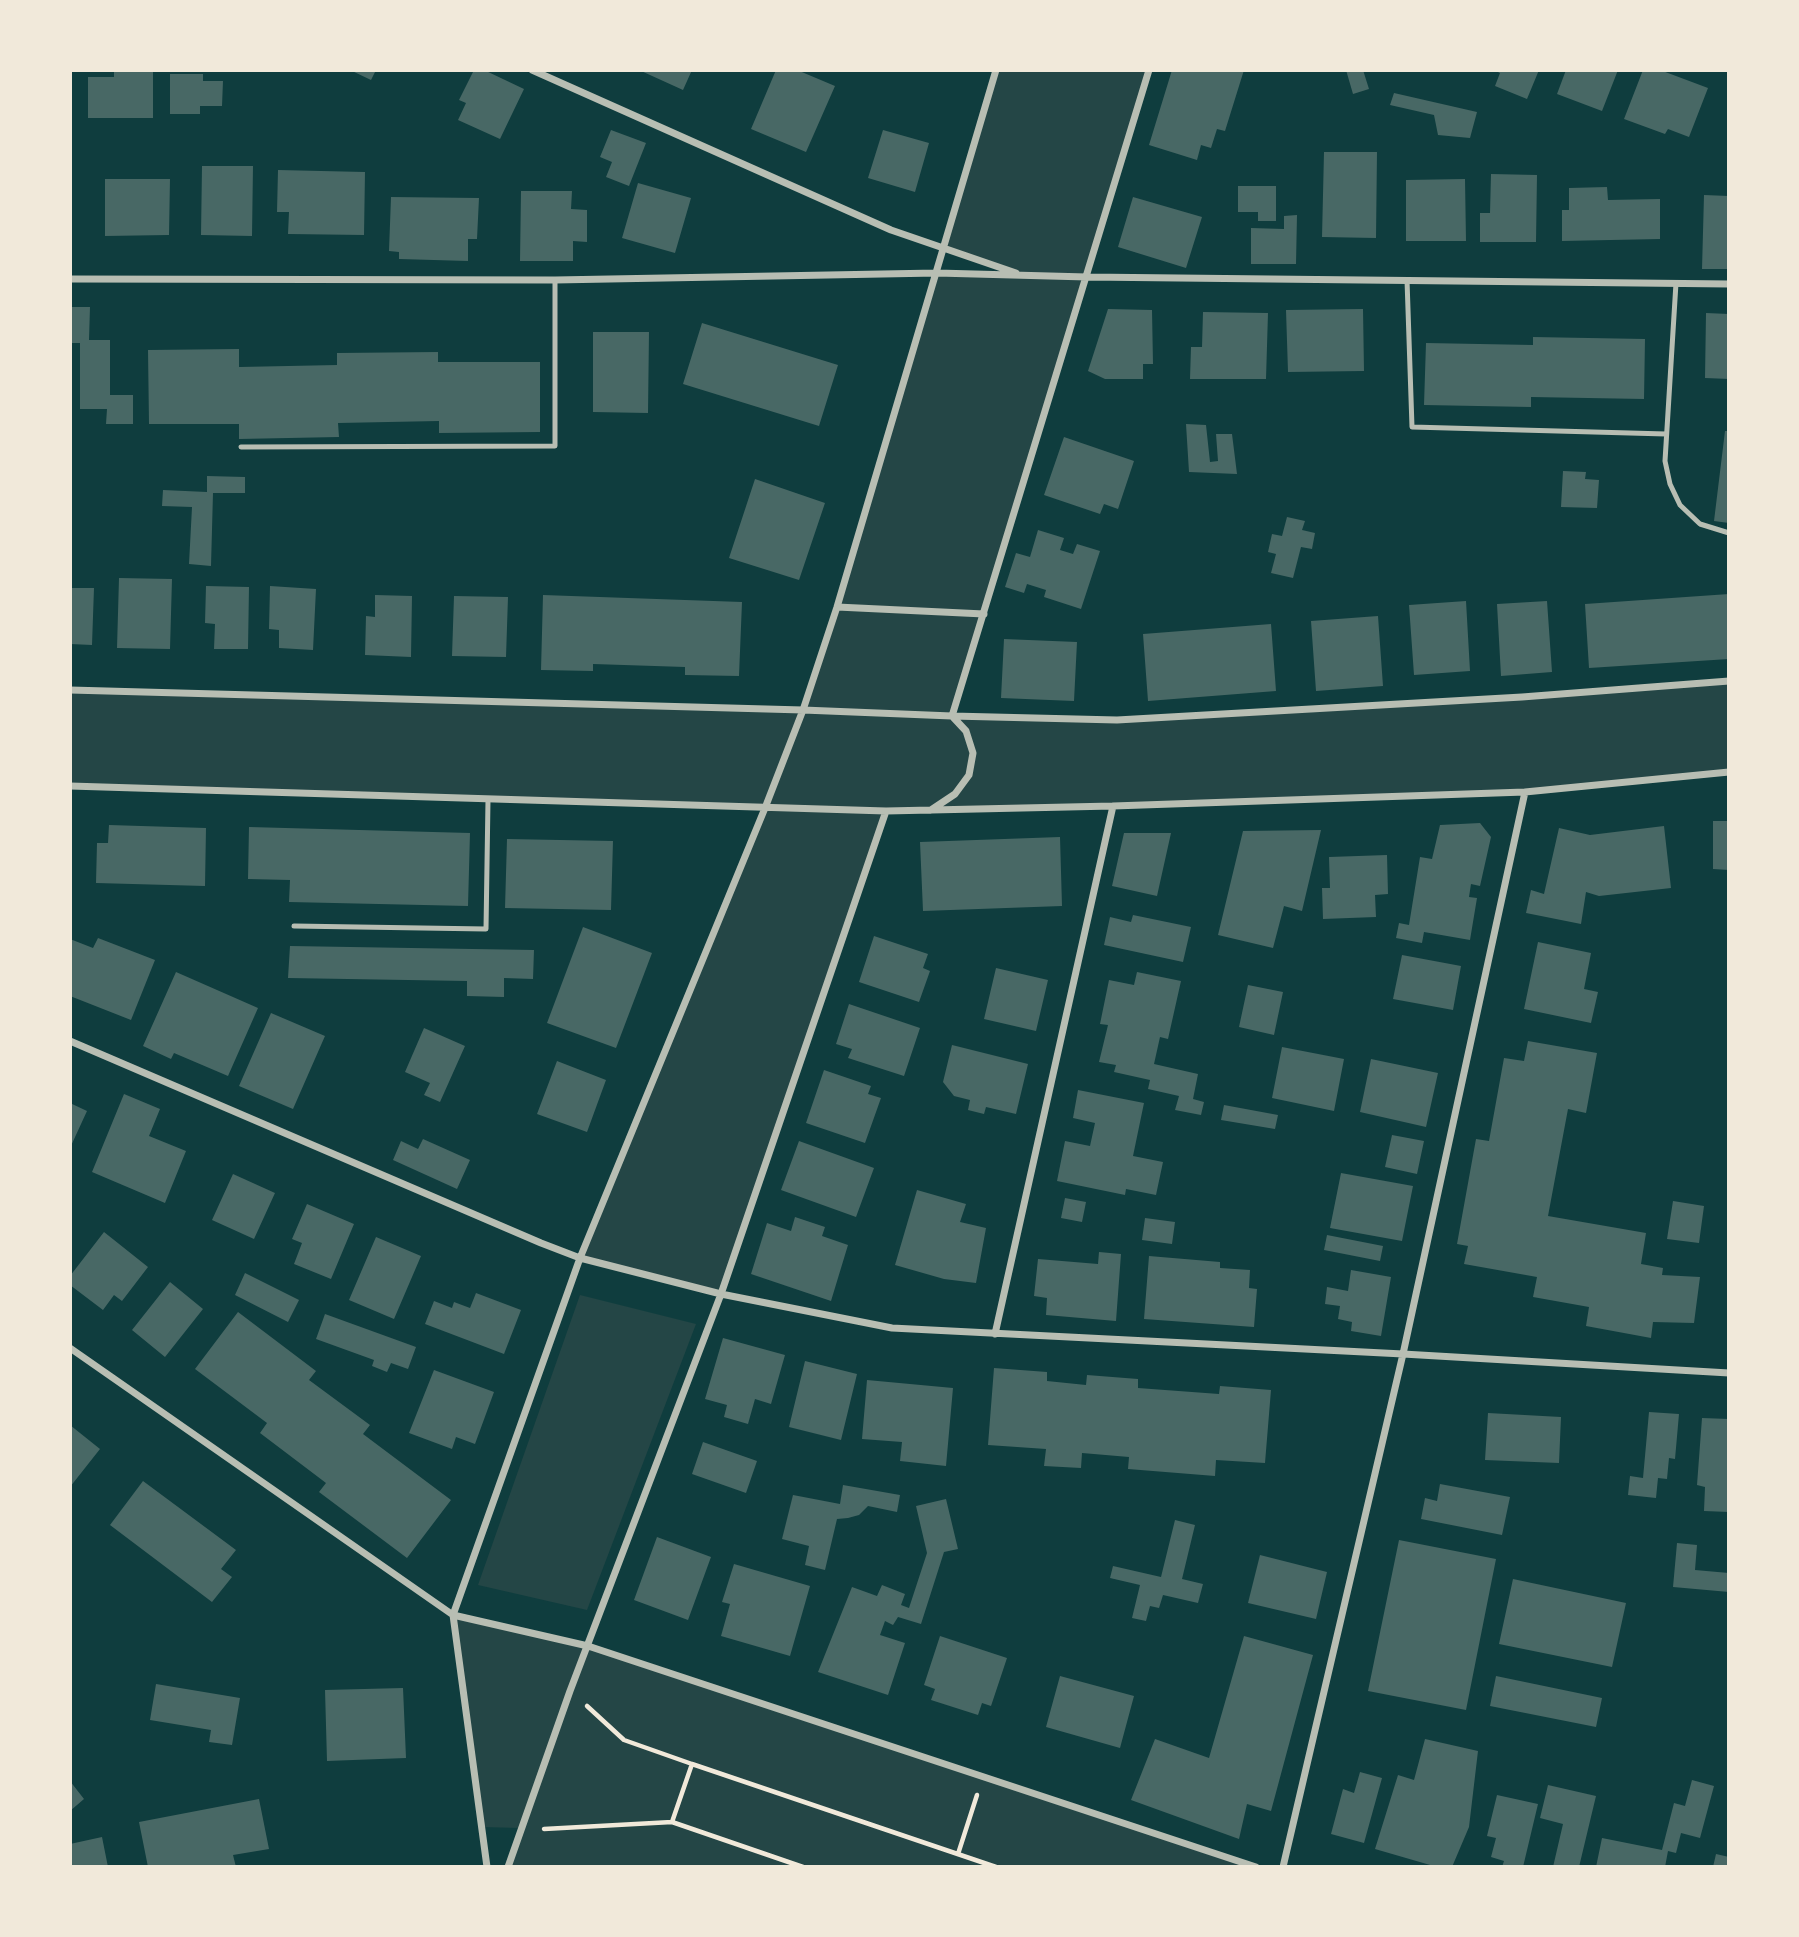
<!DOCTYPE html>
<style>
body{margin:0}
#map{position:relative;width:1799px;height:1937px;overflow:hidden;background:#0f3d3e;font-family:Commissioner,sans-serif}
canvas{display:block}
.frame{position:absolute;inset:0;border:72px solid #f1e9da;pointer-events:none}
</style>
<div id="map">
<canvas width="1799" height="1937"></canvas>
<div class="frame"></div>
</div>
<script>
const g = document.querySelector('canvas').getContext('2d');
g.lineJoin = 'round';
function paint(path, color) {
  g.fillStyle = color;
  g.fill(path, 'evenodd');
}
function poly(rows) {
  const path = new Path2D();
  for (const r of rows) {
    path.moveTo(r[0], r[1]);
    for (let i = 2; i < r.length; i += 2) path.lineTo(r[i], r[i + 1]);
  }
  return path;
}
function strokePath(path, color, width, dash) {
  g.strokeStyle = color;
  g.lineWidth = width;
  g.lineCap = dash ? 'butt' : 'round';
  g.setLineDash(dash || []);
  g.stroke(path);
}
paint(poly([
 [996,70,1149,70,953,716,1117,720,1729,681,1729,772,1525,792,886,811,721,1294,580,1258,764,809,70,786,70,690,803,710,937,273,1020,275,944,249],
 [580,1295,696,1324,587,1610,478,1585],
 [454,1617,588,1646,1256,1867,508,1867,520,1828,481,1827]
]), '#244646');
paint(poly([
 [114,70,153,70,153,118,88,118,88,77,114,77],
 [350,70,376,70,371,80],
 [474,70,484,70,524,89,500,139,458,120,466,103,459,100],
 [639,70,692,70,683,90],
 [776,70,797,70,835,86,806,152,751,129],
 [1172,70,1244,70,1225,131,1217,129,1211,148,1201,145,1197,160,1149,145],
 [1346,70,1363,70,1369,89,1353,94],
 [1494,70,1539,70,1527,99,1495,86,1500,73],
 [1566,70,1618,70,1602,111,1557,94],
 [1643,70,1660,70,1708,88,1689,137,1668,129,1665,134,1624,119],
 [170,74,203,74,203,81,223,81,222,106,200,106,200,114,170,114],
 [1394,93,1477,112,1470,138,1438,135,1434,115,1390,105],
 [611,130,646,143,629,186,606,177,612,162,600,157],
 [883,130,929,143,915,192,868,178],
 [1324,152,1377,152,1376,238,1322,237],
 [202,166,253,166,252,236,201,235],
 [278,170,365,172,364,235,288,234,289,212,277,212],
 [1491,174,1537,175,1536,242,1480,242,1480,213,1490,213],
 [105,179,170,179,169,235,105,236],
 [1465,179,1466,241,1406,241,1406,180],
 [638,183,691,198,675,253,622,238],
 [1238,186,1276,186,1276,221,1258,221,1258,212,1238,212],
 [1607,187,1608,200,1660,199,1660,239,1562,241,1562,210,1569,210,1569,188],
 [521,191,572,191,571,209,587,210,587,242,573,241,573,261,520,261],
 [1704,195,1729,196,1729,269,1702,269],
 [391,197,479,198,477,239,468,239,468,261,399,259,399,252,389,251],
 [1133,197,1202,217,1186,268,1118,247],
 [1297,215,1296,264,1251,264,1251,228,1284,229,1284,216],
 [70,307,90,307,89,340,110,340,110,395,133,395,133,424,106,424,107,409,80,409,80,343,70,343],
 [1108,309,1152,310,1153,364,1143,364,1143,379,1105,379,1088,371],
 [1363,309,1364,371,1288,372,1286,310],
 [1203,312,1268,313,1266,379,1190,379,1191,347,1202,347],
 [1706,313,1729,314,1729,379,1705,378],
 [702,323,838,365,819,426,683,384],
 [593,332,649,332,648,413,593,412],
 [1533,337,1645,339,1644,399,1531,397,1531,407,1424,405,1426,343,1533,345],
 [239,349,239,367,337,365,337,353,438,352,438,362,540,362,540,432,439,433,439,421,338,423,339,437,239,439,239,424,149,424,148,350],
 [1186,424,1206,425,1210,462,1218,461,1216,434,1232,434,1237,474,1189,472],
 [1725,431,1729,431,1729,523,1714,521],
 [1064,437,1134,461,1118,509,1104,504,1100,514,1044,495],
 [1563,471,1586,472,1585,479,1599,480,1597,508,1561,507],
 [207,476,245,477,245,493,213,493,211,566,189,564,192,507,162,506,163,490,207,492],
 [755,479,825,503,799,580,729,558],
 [1287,517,1305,521,1302,530,1315,533,1312,549,1301,547,1293,578,1271,573,1276,554,1268,552,1272,534,1282,536],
 [1038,530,1064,538,1060,550,1073,554,1077,544,1100,551,1081,609,1044,597,1046,590,1027,584,1024,593,1005,587,1016,553,1030,557],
 [119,578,172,579,170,649,117,648],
 [206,586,249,587,248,649,214,649,215,624,205,623],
 [270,586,316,589,313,650,279,648,279,630,269,629],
 [70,588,94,588,92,645,70,644],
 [1729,594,1729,659,1589,668,1585,604],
 [375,595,412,596,411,657,365,655,366,616,375,617],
 [543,595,742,602,739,676,685,675,685,667,593,664,593,671,541,670],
 [454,596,508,597,506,657,452,656],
 [1466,601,1470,671,1414,675,1409,605],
 [1547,601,1552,672,1501,676,1497,604],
 [1378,616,1383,686,1316,691,1311,621],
 [1271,624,1276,691,1148,701,1143,634],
 [1004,639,1077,642,1074,701,1001,698],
 [1713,821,1729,821,1729,870,1713,869],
 [1480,823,1491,837,1480,886,1471,884,1469,897,1477,898,1470,940,1424,932,1422,943,1396,938,1399,923,1409,925,1420,857,1432,859,1440,825],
 [109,825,206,828,205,886,96,883,97,843,108,843],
 [1664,826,1671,888,1599,896,1586,892,1581,924,1526,913,1531,890,1544,894,1559,828,1590,835],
 [249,827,470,833,468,906,289,902,290,880,248,879],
 [1321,830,1302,911,1284,906,1273,948,1218,935,1243,831],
 [1124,833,1171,833,1157,896,1112,886],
 [1060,837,1062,906,923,911,920,842],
 [507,839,613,841,611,910,505,908],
 [1387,855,1388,894,1375,895,1376,917,1323,919,1322,888,1330,888,1329,857],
 [1133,915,1191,927,1183,962,1104,945,1110,917,1131,922],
 [583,927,652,953,616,1048,547,1023],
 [874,936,928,954,923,968,930,971,919,1002,859,982],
 [98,938,155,960,131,1020,70,996,70,939,93,948],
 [1538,942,1591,953,1584,989,1598,992,1591,1023,1524,1009],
 [290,946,534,950,533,979,504,978,504,997,467,996,467,981,288,978],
 [1402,955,1461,966,1453,1010,1393,999],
 [996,968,1048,980,1036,1031,984,1019],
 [176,972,258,1008,228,1076,174,1053,171,1059,143,1046],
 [1137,972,1181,981,1168,1039,1160,1037,1154,1064,1198,1074,1193,1099,1204,1102,1201,1115,1175,1110,1179,1096,1148,1089,1150,1080,1114,1072,1116,1065,1099,1062,1108,1025,1100,1024,1109,980,1134,985],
 [1248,985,1283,992,1274,1035,1239,1027],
 [849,1004,920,1028,904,1076,848,1058,852,1049,836,1044],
 [271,1013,325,1036,293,1109,239,1086],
 [424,1028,465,1046,440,1102,424,1095,430,1083,405,1072],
 [1528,1041,1597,1053,1586,1113,1568,1109,1548,1216,1646,1233,1641,1264,1663,1268,1662,1275,1700,1277,1694,1323,1653,1322,1651,1338,1586,1326,1589,1307,1533,1297,1537,1277,1464,1264,1468,1246,1457,1244,1476,1139,1489,1141,1504,1058,1524,1061],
 [952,1045,1028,1064,1016,1114,986,1107,984,1114,968,1110,970,1100,954,1096,943,1082],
 [1282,1047,1344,1059,1334,1111,1272,1098],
 [1371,1059,1438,1073,1426,1127,1360,1112],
 [557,1061,606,1080,587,1132,537,1114],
 [824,1070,871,1086,868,1094,881,1098,865,1143,806,1123],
 [1078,1090,1144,1103,1133,1156,1163,1162,1156,1195,1126,1189,1125,1195,1057,1181,1065,1141,1090,1146,1095,1123,1073,1118],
 [124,1094,160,1109,149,1136,186,1151,165,1203,92,1172],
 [70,1103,87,1111,70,1148],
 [1224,1105,1278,1115,1275,1129,1221,1120],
 [1392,1135,1424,1141,1417,1174,1385,1167],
 [423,1139,470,1160,457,1189,393,1160,401,1141,418,1149],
 [799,1141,874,1168,856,1217,781,1190],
 [1341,1173,1413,1186,1402,1241,1330,1228],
 [233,1174,275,1193,254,1239,212,1220],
 [917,1190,966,1204,960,1222,986,1228,976,1283,944,1279,895,1265],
 [1065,1198,1086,1202,1082,1222,1061,1218],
 [1673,1201,1704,1206,1699,1243,1667,1239],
 [307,1204,354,1224,331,1279,294,1264,302,1243,292,1239],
 [795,1217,825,1227,822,1236,848,1245,831,1301,751,1274,767,1223,791,1231],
 [1145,1218,1175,1222,1172,1244,1142,1240],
 [104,1232,148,1267,122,1301,114,1295,103,1310,70,1285,70,1276],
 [1327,1235,1383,1246,1380,1261,1324,1250],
 [376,1237,421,1256,394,1319,349,1300],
 [1099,1252,1121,1254,1116,1321,1046,1315,1047,1298,1034,1296,1038,1259,1098,1264],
 [1149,1256,1220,1262,1220,1268,1250,1270,1249,1288,1257,1289,1254,1327,1144,1319],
 [1351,1270,1391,1277,1381,1336,1351,1331,1352,1322,1338,1319,1340,1306,1325,1304,1327,1287,1348,1291],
 [245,1273,299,1300,288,1322,235,1295],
 [170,1282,203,1309,165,1357,132,1330],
 [476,1293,521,1310,504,1354,425,1324,434,1301,452,1308,454,1302,470,1308],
 [238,1312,316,1371,309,1380,370,1425,363,1434,451,1500,407,1558,319,1492,326,1483,260,1433,267,1423,195,1369],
 [325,1314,416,1347,408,1369,391,1363,387,1372,372,1366,374,1360,316,1339],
 [723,1338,785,1355,771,1404,755,1399,748,1424,724,1417,727,1405,705,1399],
 [805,1361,857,1374,841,1440,789,1427],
 [994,1368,1047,1372,1047,1381,1086,1385,1087,1375,1138,1379,1138,1388,1219,1394,1220,1386,1271,1390,1265,1463,1216,1460,1215,1476,1128,1469,1129,1457,1082,1453,1081,1468,1044,1466,1046,1449,988,1445],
 [434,1370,494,1392,475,1444,456,1437,452,1449,409,1433],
 [867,1380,953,1388,946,1466,900,1461,902,1442,862,1439],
 [1649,1412,1679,1414,1675,1459,1669,1458,1667,1479,1658,1478,1656,1498,1628,1495,1630,1476,1643,1478],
 [1488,1413,1561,1417,1559,1463,1485,1460],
 [1702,1418,1729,1419,1729,1512,1704,1511,1705,1487,1697,1485],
 [70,1425,100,1449,70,1487],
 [703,1442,757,1461,746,1493,692,1474],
 [143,1481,236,1550,221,1569,232,1577,212,1602,110,1525],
 [1440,1484,1510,1497,1502,1535,1421,1519,1425,1498,1437,1501],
 [843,1485,900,1495,897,1512,868,1506,859,1515,848,1518,837,1519,825,1570,805,1565,809,1546,782,1539,793,1495,840,1504],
 [946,1499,958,1549,944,1552,921,1624,898,1617,893,1625,885,1621,880,1635,905,1643,888,1695,818,1672,852,1587,877,1596,882,1585,905,1594,901,1605,909,1608,927,1553,916,1506],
 [1175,1520,1195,1525,1182,1579,1203,1584,1198,1603,1163,1595,1159,1608,1150,1606,1146,1621,1132,1618,1140,1585,1110,1578,1113,1566,1161,1577],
 [657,1537,711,1557,688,1620,634,1600],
 [1399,1540,1496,1559,1466,1710,1368,1691],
 [1677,1543,1697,1545,1695,1570,1729,1573,1729,1592,1673,1587],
 [1260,1555,1327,1572,1316,1619,1248,1603],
 [734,1564,810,1586,790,1656,721,1636,730,1604,722,1602],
 [1513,1579,1626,1603,1612,1667,1499,1644],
 [940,1636,1007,1658,991,1706,982,1703,978,1715,931,1700,935,1689,924,1685],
 [1244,1636,1313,1655,1271,1811,1247,1804,1239,1839,1131,1800,1155,1739,1209,1758],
 [1060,1676,1134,1696,1120,1748,1046,1727],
 [1496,1676,1602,1698,1596,1727,1490,1706],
 [156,1684,240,1698,232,1745,209,1742,211,1730,150,1720],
 [403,1688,406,1758,327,1761,325,1690],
 [1425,1739,1478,1751,1469,1827,1452,1867,1437,1867,1375,1849,1398,1775,1414,1780],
 [1360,1772,1382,1778,1364,1843,1331,1834,1343,1789,1354,1793],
 [1692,1780,1714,1786,1700,1838,1681,1833,1676,1853,1668,1851,1665,1867,1596,1867,1602,1838,1662,1850,1674,1803,1685,1806],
 [70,1781,84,1799,70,1811],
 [1548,1785,1596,1796,1579,1867,1553,1867,1563,1824,1540,1818],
 [1497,1795,1538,1804,1523,1867,1502,1867,1504,1861,1491,1857,1496,1838,1487,1836],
 [259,1799,269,1849,233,1855,236,1867,148,1867,139,1822],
 [102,1837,108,1867,70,1867,70,1844],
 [1716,1854,1729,1857,1729,1867,1713,1867]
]), '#486865');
strokePath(poly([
 [587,1706,624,1740,692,1764,672,1822,803,1867],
 [692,1764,996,1867],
 [544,1829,672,1822],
 [958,1854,977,1795]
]), '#f1e9da', 4.5);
strokePath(poly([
 [1407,280,1412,427,1666,434],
 [1676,283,1665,461,1670,484,1680,505,1700,524,1729,533],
 [241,447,555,446,555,280],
 [294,926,486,929,488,800]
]), '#b8beb3', 5);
strokePath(poly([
 [532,70,891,230,1016,273],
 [70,279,555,280,937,273,1087,277,1729,284],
 [837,607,984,614],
 [70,690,803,710,952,716,1117,720,1522,697,1729,681],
 [70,786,886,811,1113,806,1525,792,1729,772],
 [931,810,955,794,969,775,973,753,966,731,952,716,1149,70],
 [70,1041,541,1243,580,1258,721,1294,892,1328,1403,1354,1729,1373],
 [995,1334,1113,806],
 [70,1348,453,1615,588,1646,1256,1867],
 [487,1867,453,1615,580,1258,765,808,803,710,837,607,996,70],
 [508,1867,570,1691,721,1294,886,811],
 [1283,1867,1403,1354,1525,792]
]), '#b8beb3', 7);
</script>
